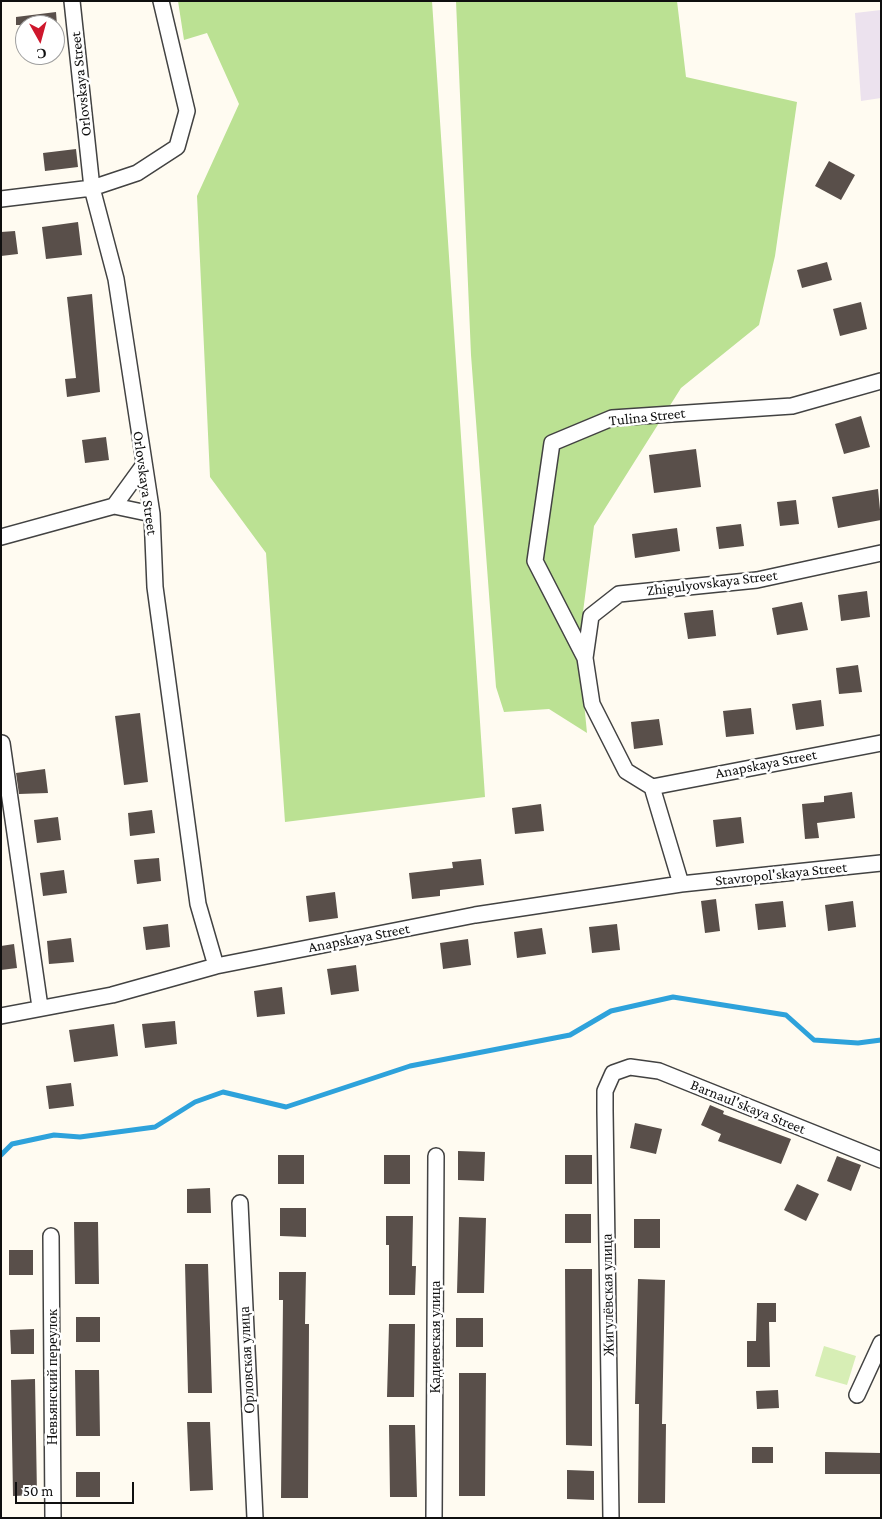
<!DOCTYPE html>
<meta charset="utf-8">
<style>
body{margin:0}
#map{position:relative;width:882px;height:1519px;overflow:hidden;background:#fffbf1;font-family:"Crimson Pro",serif}
canvas{display:block}
.frame{position:absolute;inset:0;border:2px solid #0f0f0f;pointer-events:none}
.north{position:absolute;left:15px;top:15px;width:50px;height:50px;box-sizing:border-box;background:#fff;border:1px solid #9f9f9f;border-radius:50%;rotate:173deg;font-size:14px;font-weight:700;line-height:20px;text-align:center;color:#0f0f0f}
.north::after{content:'';display:block;margin:auto;width:18px;height:22px;background:#ce172c;clip-path:polygon(50% 0,100% 100%,50% 72%,0 100%)}
.scale{position:absolute;left:15px;top:1482px;width:119px;height:22px;box-sizing:border-box;border:2px solid #0f0f0f;border-top:0;padding-left:6px;font-size:15px;line-height:18px;white-space:nowrap;color:#0f0f0f;-webkit-text-stroke:4px #fff;paint-order:stroke}
</style>
<div id="map">
<canvas width="882" height="1519"></canvas>
<div class="frame"></div>
<div class="north">С</div>
<div class="scale">50 m</div>
</div>
<script>
const g = document.querySelector('canvas').getContext('2d');
g.lineJoin = 'round';
function paint(path, color) {
  g.fillStyle = color;
  g.fill(path, 'evenodd');
}
function poly(rows) {
  const path = new Path2D();
  for (const r of rows) {
    path.moveTo(r[0], r[1]);
    for (let i = 2; i < r.length; i += 2) path.lineTo(r[i], r[i + 1]);
  }
  return path;
}
function strokePath(path, color, width, dash) {
  g.strokeStyle = color;
  g.lineWidth = width;
  g.lineCap = dash ? 'butt' : 'round';
  g.setLineDash(dash || []);
  g.stroke(path);
}
function label(font, color, halo, rows, align = 'center') {
  g.font = font + ' "Crimson Pro",serif';
  g.lineWidth = 5;
  g.setLineDash([]);
  g.textBaseline = 'middle';
  g.strokeStyle = halo;
  g.fillStyle = color;
  for (const [text, x, y, turn = 0] of rows) {
    g.save();
    g.translate(x, y);
    g.rotate((+turn || 0) * Math.PI / 180);
    g.textAlign = isNaN(turn) ? turn : align;
    if (halo) g.strokeText(text, 0, 0);
    g.fillText(text, 0, 0);
    g.restore();
  }
}
paint(poly([
 [881,10,881,98,861,101,855,13]
]), '#ece2ee');
paint(poly([
 [824,1346,856,1356,847,1385,815,1376]
]), '#d7eeb5');
paint(poly([
 [178,1,432,1,485,797,285,822,266,553,210,477,197,196,239,104,207,33,184,40],
 [456,1,677,1,686,77,797,102,775,256,759,325,681,388,594,526,583,612,581,672,587,733,549,709,504,712,496,687,471,355]
]), '#bbe193');
strokePath(poly([
 [1,1155,12,1144,54,1135,80,1137,155,1127,195,1102,223,1092,286,1107,410,1066,570,1035,611,1011,673,997,786,1015,814,1040,858,1043,881,1040]
]), '#2ea2db', 5);
paint(poly([
 [56,12,57,25,16,25,16,17],
 [76,149,78,167,45,171,43,153],
 [829,161,855,175,841,200,815,186],
 [78,222,82,255,46,259,42,227],
 [15,231,18,254,1,256,1,232],
 [827,262,832,280,802,288,797,270],
 [92,294,100,392,67,397,65,379,76,378,67,297],
 [861,302,867,329,840,336,833,309],
 [861,416,870,447,844,454,835,424],
 [106,437,109,460,85,463,82,440],
 [696,449,701,487,654,493,649,455],
 [878,489,881,520,838,528,832,497],
 [796,500,799,524,780,526,777,502],
 [741,524,744,546,719,549,716,527],
 [677,528,680,551,635,558,632,534],
 [867,591,870,617,841,621,838,595],
 [802,602,808,630,777,635,772,608],
 [713,610,716,636,688,639,684,613],
 [858,665,862,692,839,694,836,668],
 [821,700,824,726,796,730,792,704],
 [751,708,754,734,726,737,723,711],
 [140,713,148,782,124,785,115,716],
 [659,719,663,745,634,749,631,722],
 [45,769,48,793,19,794,16,773],
 [852,792,855,818,817,823,819,838,805,839,802,804,824,802,824,796],
 [541,804,544,831,515,834,512,808],
 [152,810,155,833,130,836,128,813],
 [58,817,61,840,37,843,34,820],
 [741,817,744,843,716,847,713,820],
 [159,858,161,881,137,884,134,860],
 [481,859,484,885,440,890,440,896,412,899,409,873,453,868,452,862],
 [64,870,67,893,43,896,40,873],
 [335,892,338,918,309,922,306,896],
 [716,899,720,931,705,933,701,901],
 [783,901,786,927,758,930,755,904],
 [853,901,856,927,828,931,825,905],
 [168,924,170,947,146,950,143,927],
 [617,924,620,950,592,953,589,927],
 [542,928,546,954,517,958,514,932],
 [71,938,74,962,49,964,47,941],
 [468,939,471,965,443,969,440,943],
 [14,944,17,968,1,970,1,946],
 [356,965,359,991,331,995,327,969],
 [282,987,285,1014,257,1017,254,991],
 [175,1021,177,1044,145,1048,142,1024],
 [114,1024,118,1056,74,1062,69,1030],
 [71,1083,74,1106,49,1109,46,1086],
 [710,1105,724,1111,723,1114,791,1139,781,1164,718,1141,721,1134,701,1125],
 [635,1123,662,1129,656,1154,630,1148],
 [458,1151,485,1152,484,1181,458,1180],
 [278,1155,304,1155,304,1184,278,1184],
 [384,1155,410,1155,410,1184,384,1184],
 [565,1155,592,1155,592,1184,565,1184],
 [837,1156,861,1165,851,1191,827,1181],
 [797,1184,819,1194,806,1221,784,1210],
 [210,1188,211,1213,187,1213,187,1189],
 [280,1208,306,1208,306,1237,280,1236],
 [565,1214,591,1214,591,1243,565,1243],
 [386,1216,413,1216,412,1266,416,1266,415,1295,389,1295,389,1245,386,1245],
 [459,1217,486,1218,484,1293,457,1293],
 [634,1219,660,1219,660,1248,634,1248],
 [74,1222,98,1222,99,1284,75,1284],
 [9,1250,33,1250,33,1275,9,1275],
 [185,1264,208,1264,212,1393,188,1393],
 [565,1269,592,1269,592,1446,566,1445],
 [279,1272,306,1272,305,1324,309,1324,308,1498,281,1498,283,1300,279,1300],
 [638,1279,665,1280,662,1424,666,1424,665,1503,638,1503,639,1404,635,1404],
 [757,1303,776,1303,776,1322,769,1322,770,1367,747,1367,747,1341,756,1341],
 [76,1317,100,1317,100,1342,76,1342],
 [456,1318,483,1318,483,1347,456,1347],
 [389,1324,415,1324,414,1397,387,1397],
 [34,1329,34,1354,11,1354,10,1330],
 [75,1370,99,1370,100,1436,76,1436],
 [459,1373,486,1373,485,1496,459,1496],
 [35,1379,37,1495,13,1496,11,1380],
 [778,1390,779,1408,757,1409,756,1391],
 [187,1422,210,1422,213,1490,190,1491],
 [389,1425,415,1425,417,1497,390,1497],
 [752,1447,773,1447,773,1463,752,1463],
 [825,1452,881,1453,881,1474,825,1474],
 [567,1470,594,1471,594,1500,567,1499],
 [76,1472,100,1472,100,1497,76,1497]
]), '#594f4a');
const minor = poly([
 [72,1,92,188,116,279,152,514,155,587,198,904,216,966],
 [1,199,92,188,137,173,177,147,187,111,161,1],
 [114,506,152,514],
 [1,537,114,506,143,466],
 [585,658,535,561,552,443,612,418,792,406,881,381],
 [2,743,40,1007],
 [652,787,881,743],
 [681,884,652,787,626,771,592,704,585,658,591,616,619,594,757,580,881,553],
 [1,1016,112,995,216,966,475,915,681,884,881,863],
 [240,1203,255,1518],
 [51,1236,53,1518],
 [857,1395,881,1343],
 [434,1518,436,1156],
 [611,1518,605,1111,605,1091,613,1073,630,1067,659,1071,881,1160]
]);
strokePath(minor, '#424242', 18);
strokePath(minor, '#fff', 15);
label('15px', '#0f0f0f', '#fff', [
 ["Orlovskaya Street",81,84,-96],
 ["Tulina Street",647,417,-6],
 ["Orlovskaya Street",145,483,82],
 ["Zhigulyovskaya Street",712,583,-7],
 ["Anapskaya Street",766,764,-11],
 ["Stavropol'skaya Street",781,874,-6],
 ["Anapskaya Street",359,938,-11],
 ["Barnaul'skaya Street",748,1107,22],
 ["Жигулёвская улица",608,1295,-91],
 ["Кадиевская улица",435,1337,-90],
 ["Орловская улица",247,1360,-93],
 ["Невьянский переулок",52,1377,-90]
]);
</script>
